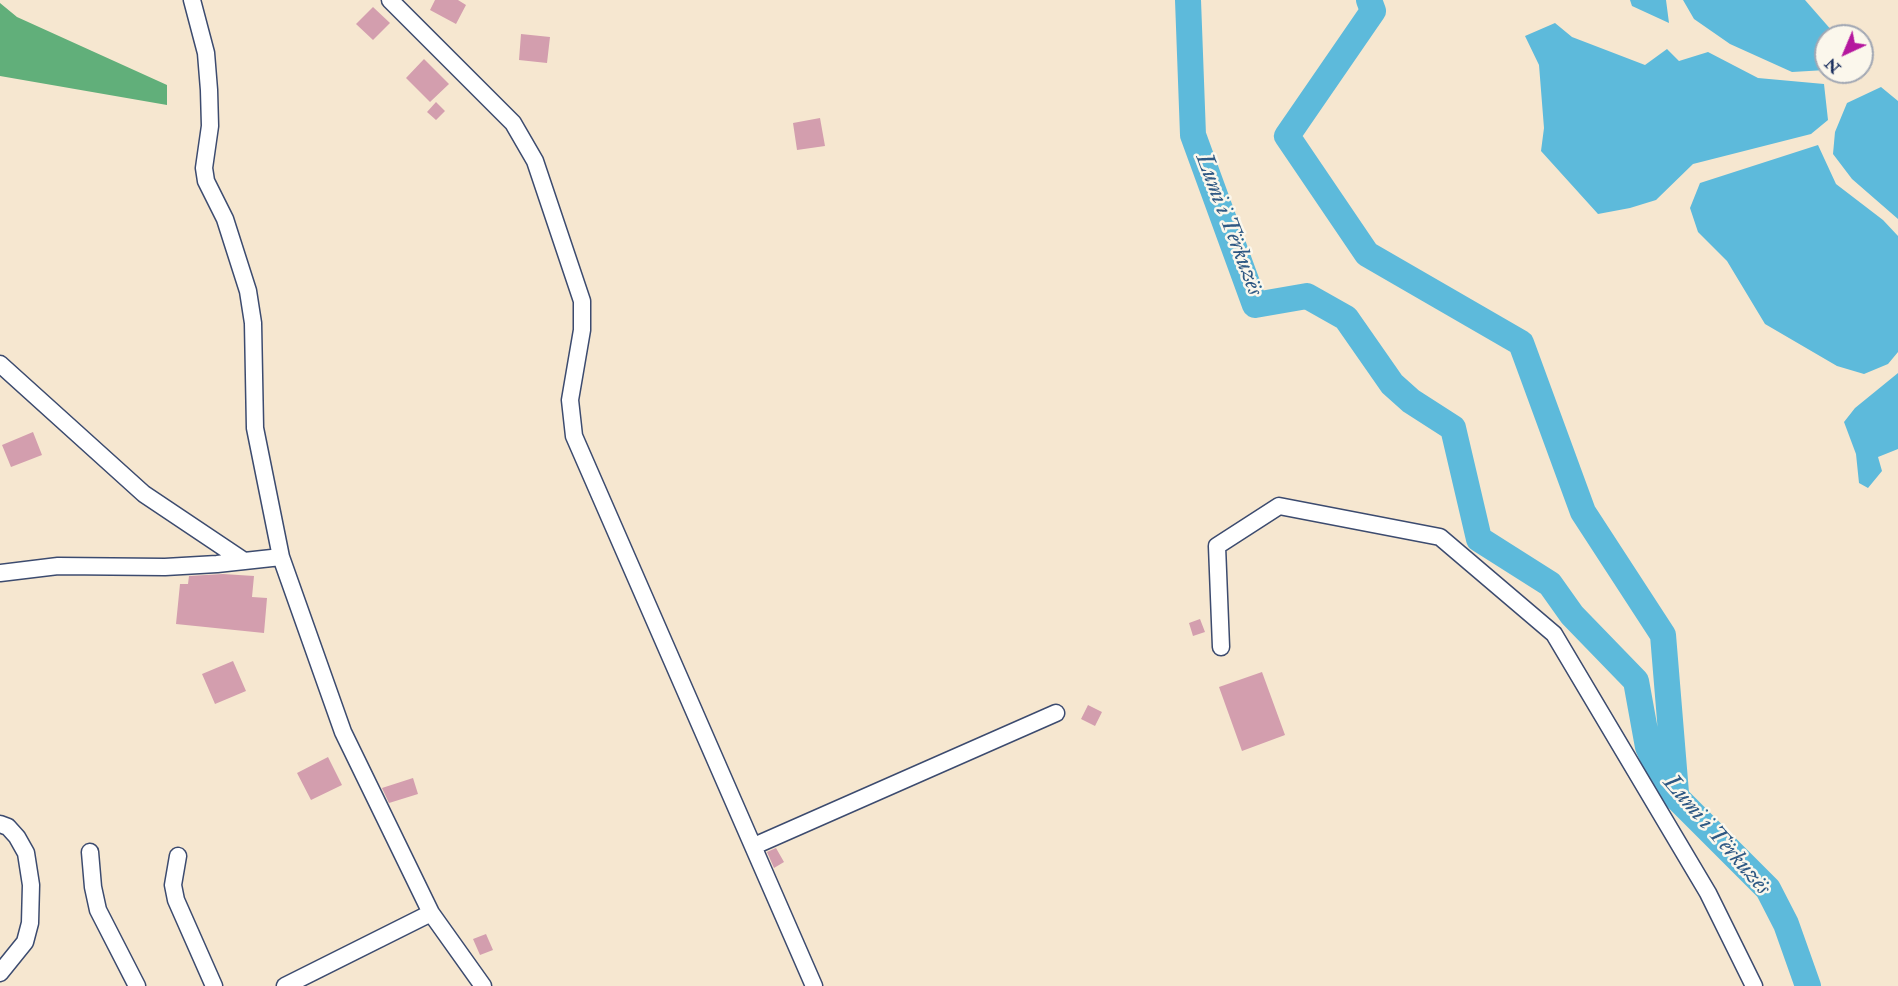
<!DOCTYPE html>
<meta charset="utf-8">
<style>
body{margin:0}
#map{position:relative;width:1898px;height:986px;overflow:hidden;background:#f6e7d0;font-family:"IM FELL Double Pica",serif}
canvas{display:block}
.north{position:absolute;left:1814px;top:24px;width:60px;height:60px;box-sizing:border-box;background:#fbf7ec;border:2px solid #a1a7b3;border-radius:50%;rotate:224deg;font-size:16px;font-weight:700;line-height:24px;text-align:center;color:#1b2f5e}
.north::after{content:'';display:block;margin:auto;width:21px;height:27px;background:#b5179e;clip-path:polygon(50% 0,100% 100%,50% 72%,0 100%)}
</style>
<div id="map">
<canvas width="1898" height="986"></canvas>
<div class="north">N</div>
</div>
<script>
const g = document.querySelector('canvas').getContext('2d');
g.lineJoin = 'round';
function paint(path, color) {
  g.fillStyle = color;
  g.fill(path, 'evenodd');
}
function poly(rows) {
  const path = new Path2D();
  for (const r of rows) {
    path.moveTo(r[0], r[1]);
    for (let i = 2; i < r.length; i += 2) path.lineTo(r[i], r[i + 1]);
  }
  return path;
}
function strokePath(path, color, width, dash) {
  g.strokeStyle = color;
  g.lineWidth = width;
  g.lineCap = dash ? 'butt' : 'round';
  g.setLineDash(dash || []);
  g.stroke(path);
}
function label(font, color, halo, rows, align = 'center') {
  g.font = font + ' "IM FELL Double Pica",serif';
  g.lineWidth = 5;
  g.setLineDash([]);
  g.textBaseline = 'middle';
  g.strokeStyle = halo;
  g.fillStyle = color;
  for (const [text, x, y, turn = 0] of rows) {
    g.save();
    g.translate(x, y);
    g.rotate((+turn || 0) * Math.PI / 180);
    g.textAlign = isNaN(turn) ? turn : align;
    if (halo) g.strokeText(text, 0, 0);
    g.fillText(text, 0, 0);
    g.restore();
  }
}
paint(poly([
 [0,3,17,17,167,85,167,105,0,76]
]), '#61af7a');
paint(poly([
 [1630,0,1666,0,1669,23,1632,6],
 [1683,0,1805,0,1833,32,1834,36,1826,36,1826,70,1792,72,1730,44,1694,19],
 [1555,23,1572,37,1645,65,1667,49,1679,61,1708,52,1758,78,1824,84,1828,120,1811,134,1693,164,1656,200,1630,208,1598,214,1541,151,1544,128,1539,65,1525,36],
 [1881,87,1898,101,1898,219,1852,179,1833,154,1835,132,1847,103],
 [1818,145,1836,184,1883,220,1898,236,1898,352,1888,364,1864,374,1837,366,1765,324,1727,261,1698,232,1690,208,1700,183],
 [1898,373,1898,449,1878,457,1882,471,1868,488,1859,483,1856,454,1844,422,1855,408]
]), '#5dbadb');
strokePath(poly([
 [1188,0,1193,135,1255,305,1307,296,1346,318,1392,384,1411,401,1453,428,1479,539,1550,584,1572,615,1636,681,1648,747,1660,773,1676,797,1768,889,1786,924,1808,986],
 [1369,0,1373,11,1287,136,1367,254,1521,343,1583,512,1663,635,1676,793]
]), '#5dbadb', 26);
paint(poly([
 [435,0,458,0,466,5,456,24,430,10],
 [373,7,390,23,373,40,356,24],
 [521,34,550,37,547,63,519,60],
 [424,59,449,84,430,102,406,78],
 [436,102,445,111,436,120,427,112],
 [820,118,825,146,797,150,793,123],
 [33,432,42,455,11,467,2,445],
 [223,574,254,576,252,597,267,598,264,633,176,624,180,584,188,584,189,576],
 [1200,619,1205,632,1193,636,1189,623],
 [233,661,246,691,215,704,202,674],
 [1262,672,1285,735,1242,751,1219,687],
 [1088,705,1102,712,1095,726,1081,719],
 [328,757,342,785,311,800,297,773],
 [413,778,418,794,389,803,382,788],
 [776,848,784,862,774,868,767,852],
 [486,934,493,950,480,955,473,939]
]), '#d39eae');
const minor = poly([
 [192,0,206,53,209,90,210,126,204,168,206,181,225,219,248,291,253,323,255,428,281,557,343,732,431,913,483,986],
 [390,0,513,123,535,161,582,301,582,330,570,400,574,436,814,986],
 [0,364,144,494,244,561],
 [0,573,58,566,165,567,217,564,281,557],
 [1221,647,1217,546,1279,506,1440,537,1554,634,1708,893,1754,986],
 [0,824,8,827,17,837,26,853,31,885,30,923,25,942,0,973],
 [754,846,1056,713],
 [90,852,93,887,98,910,137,986],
 [178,856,173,885,176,900,214,986],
 [285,986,431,913]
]);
strokePath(minor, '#3c4b6f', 19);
strokePath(minor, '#fff', 16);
label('italic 24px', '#2f5984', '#fbf7ec', [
 ["Lumi i Tërkuzës",1228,225,69],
 ["Lumi i Tërkuzës",1716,836,49]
]);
</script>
